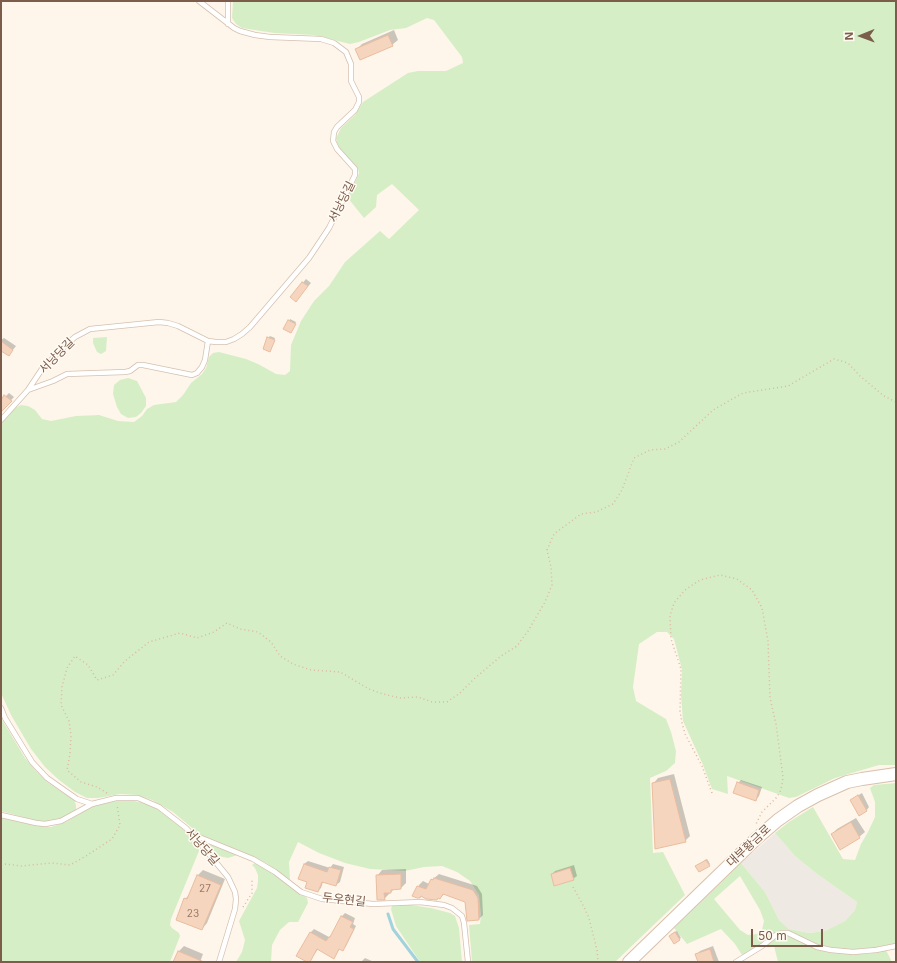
<!DOCTYPE html>
<meta charset="utf-8">
<style>
body{margin:0}
#map{position:relative;width:897px;height:963px;overflow:hidden;background:#fef6ea;font-family:Inter,sans-serif}
canvas{display:block}
.frame{position:absolute;inset:0;border:2px solid #7c5c4a;pointer-events:none}
.north{position:absolute;left:841px;top:16px;width:40px;height:40px;-webkit-text-stroke:3px #fffaf2;paint-order:stroke;rotate:269deg;font-size:11px;font-weight:700;line-height:16px;text-align:center;color:#7c5c4a}
.north::after{content:'';display:block;margin:auto;width:14px;height:18px;background:#7c5c4a;clip-path:polygon(50% 0,100% 100%,50% 72%,0 100%)}
.scale{position:absolute;left:751px;top:929px;width:72px;height:18px;box-sizing:border-box;border:2px solid #7c5c4a;border-top:0;padding-left:5px;font-size:12px;line-height:14px;white-space:nowrap;color:#7c5c4a;-webkit-text-stroke:3px #fffaf2;paint-order:stroke}
</style>
<div id="map">
<canvas width="897" height="963"></canvas>
<div class="frame"></div>
<div class="north">N</div>
<div class="scale">50 m</div>
</div>
<script>
const g = document.querySelector('canvas').getContext('2d');
g.lineJoin = 'round';
function paint(path, color) {
  g.fillStyle = color;
  g.fill(path, 'evenodd');
}
function poly(rows) {
  const path = new Path2D();
  for (const r of rows) {
    path.moveTo(r[0], r[1]);
    for (let i = 2; i < r.length; i += 2) path.lineTo(r[i], r[i + 1]);
  }
  return path;
}
function strokePath(path, color, width, dash) {
  g.strokeStyle = color;
  g.lineWidth = width;
  g.lineCap = dash ? 'butt' : 'round';
  g.setLineDash(dash || []);
  g.stroke(path);
}
function label(font, color, halo, rows, align = 'center') {
  g.font = font + ' Inter,"Noto Sans KR",sans-serif';
  g.lineWidth = 3;
  g.setLineDash([]);
  g.textBaseline = 'middle';
  g.strokeStyle = halo;
  g.fillStyle = color;
  for (const [text, x, y, turn = 0] of rows) {
    g.save();
    g.translate(x, y);
    g.rotate((+turn || 0) * Math.PI / 180);
    g.textAlign = isNaN(turn) ? turn : align;
    if (halo) g.strokeText(text, 0, 0);
    g.fillText(text, 0, 0);
    g.restore();
  }
}
paint(poly([
 [775,833,795,856,817,874,857,902,855,910,845,921,825,931,809,933,789,929,779,920,765,892,741,863]
]), '#efe9e3');
paint(poly([
 [233,1,896,1,896,765,879,765,835,778,796,797,789,798,727,776,728,794,712,789,703,765,683,721,681,696,682,670,674,639,667,632,657,632,639,644,633,687,636,701,666,719,671,732,676,751,675,763,666,771,650,778,653,853,663,852,685,895,615,962,472,962,469,925,480,924,481,914,479,895,470,881,457,872,442,866,424,867,405,871,370,869,345,863,319,853,298,842,289,862,290,880,266,863,244,853,228,858,218,856,191,827,173,812,152,800,137,795,120,794,98,798,87,798,75,792,59,780,45,767,31,749,11,715,1,693,1,424,15,408,21,405,28,406,35,410,42,419,51,421,76,416,99,415,118,421,134,422,142,416,147,409,154,405,176,402,183,395,191,383,202,374,206,368,209,357,213,353,219,352,246,359,258,364,276,374,285,375,290,371,291,345,301,321,314,301,329,286,345,262,380,231,389,239,419,210,392,184,377,195,376,207,364,218,347,197,357,178,359,173,358,169,340,149,337,143,336,138,341,128,355,115,363,102,408,73,418,71,446,71,463,63,462,57,434,20,427,18,406,28,390,30,359,42,350,44,314,35,274,33,242,28,236,24,232,18],
 [107,337,106,351,101,354,97,352,93,343,93,338],
 [128,378,137,381,146,398,146,406,141,413,136,417,128,418,121,414,117,407,113,394,114,385,120,380],
 [1,718,25,758,35,770,47,782,74,800,76,805,76,810,62,818,49,822,37,821,1,811],
 [896,783,896,944,875,948,847,950,819,945,782,932,752,951,742,955,735,944,721,929,687,944,674,928,741,863,765,892,779,920,789,929,809,933,825,931,845,921,855,910,857,902,817,874,795,856,775,833,789,822,813,807,843,859,855,860,861,844,868,832,875,817,875,802,870,788,874,785],
 [740,876,760,910,764,921,762,930,757,934,748,935,740,930,714,899],
 [122,800,134,801,144,803,156,808,182,828,198,846,199,851,171,919,170,925,172,928,179,933,180,936,170,962,1,962,1,817,30,824,51,827,66,822,95,805],
 [255,863,259,863,307,898,308,903,298,922,289,922,280,930,272,945,271,962,236,962,242,952,245,940,239,921,257,888,258,881,258,875,255,868,252,865],
 [396,904,404,904,431,908,450,913,455,916,459,928,462,962,420,962,396,926,391,909,392,906],
 [783,935,788,936,812,947,823,951,836,953,869,954,886,950,892,962,778,962,774,946,769,947,767,944,778,936]
]), '#d6eec6');
paint(poly([
 [394,30,398,40,392,45,357,49,362,44],
 [306,279,311,283,299,297,291,297],
 [290,319,296,322,291,332,289,321],
 [270,336,275,338,271,349,268,338],
 [4,338,16,346,9,355,1,350,1,340],
 [9,393,14,397,1,411,1,401],
 [674,774,690,836,685,841,653,784,658,778],
 [741,780,762,787,759,796,756,800,738,783],
 [862,793,869,807,866,811,851,800],
 [856,818,865,832,859,837,832,834,837,829],
 [707,859,710,864,709,865,698,865],
 [308,861,330,868,333,864,344,867,340,882,336,885,323,882,321,888,318,891,308,882,304,864],
 [574,865,577,876,573,879,552,874,555,871],
 [406,869,406,883,401,888,394,889,384,899,377,876,382,870],
 [203,870,225,879,207,923,202,929,185,899,190,894,198,875],
 [439,874,477,886,482,894,483,915,479,919,468,920,466,901,445,893,440,898,413,896,419,885,423,881,429,884,432,880],
 [345,913,355,918,353,924,356,926,346,946,343,949,340,948,334,957,318,949,309,962,298,956,311,932,314,929,329,937,333,934,342,916],
 [677,931,681,938,674,942,671,934],
 [184,946,203,954,200,962,174,962,178,952],
 [713,946,719,962,699,962,697,954,700,951],
 [365,958,374,962,361,962]
]), '#0003');
strokePath(poly([
 [388,914,393,929,418,962]
]), '#a1d3dd', 3);
const building = poly([
 [388,35,393,46,360,60,355,49,388,35],
 [302,282,308,286,296,302,290,297,302,282],
 [288,320,296,324,291,333,283,329,288,320],
 [267,337,275,340,270,352,263,349,267,337],
 [1,341,13,350,9,356,1,351,1,341],
 [4,395,12,401,1,412,1,400,4,395],
 [670,779,686,842,655,849,652,783,670,779],
 [737,782,759,790,756,801,733,793,737,782],
 [858,795,867,811,859,816,850,800,858,795],
 [851,822,860,838,840,850,831,834,851,822],
 [706,860,710,866,699,872,695,866,706,860],
 [304,864,327,872,329,867,341,870,336,886,322,882,318,892,305,888,307,882,298,879,304,864],
 [570,868,574,880,554,886,551,874,570,868],
 [401,874,401,889,391,890,391,893,384,893,385,900,377,900,376,875,401,874],
 [197,875,221,885,202,930,176,920,184,898,187,899,197,875],
 [434,878,473,890,478,898,479,920,467,921,465,902,443,894,440,899,438,898,437,900,426,899,421,896,420,898,417,898,412,896,417,886,426,889,431,879,433,880,434,878],
 [341,916,353,922,350,927,354,929,343,951,339,949,334,959,317,949,310,962,307,962,296,956,310,932,326,941,329,937,330,937,341,916],
 [675,932,680,940,674,944,669,936,675,932],
 [710,949,714,962,698,962,695,954,710,949],
 [178,951,204,962,173,962,178,951]
]);
paint(building, '#f6d5bf');
strokePath(building, '#eabc9e', 1);
const lane = poly([
 [228,24,228,1],
 [28,390,42,369,67,344,75,337,90,329,159,322,168,323,178,326,208,341,216,342,226,342,234,339,242,334,250,327,309,258,329,228,355,175,355,169,337,149,333,141,334,132,337,127,355,110,359,102,359,97,351,81,351,64,346,52,334,43,321,39,270,37,255,35,240,31,234,28,199,1],
 [1,420,28,390,53,381,67,374,125,372,130,371,138,365,143,365,192,375,197,373,202,367,205,360,208,341],
 [1,708,5,718,32,762,47,778,64,790,77,799,92,804],
 [1,815,36,823,45,824,61,821,92,804,116,798,138,798,159,807,186,828,199,842,228,877,235,892,236,899,235,909,219,962],
 [194,835,253,859,275,872,301,892,322,899,373,904,420,902,444,905,452,908,462,916,464,923,468,962],
 [736,962,762,946,776,935,782,933,788,933,817,947,831,950,853,952,876,950,896,946]
]);
const secondary = poly([
 [629,962,757,838,778,820,798,806,818,795,847,782,862,779,896,774]
]);
strokePath(lane, '#d5c0b0', 6);
strokePath(secondary, '#d8c1ad', 14);
strokePath(poly([
 [107,793,97,787,81,782,67,770,70,754,71,736,69,721,61,705,62,687,67,668,75,656,88,665,97,680,113,675,125,661,149,642,180,633,197,638,214,632,227,623,240,629,258,632,271,642,280,656,293,664,311,670,340,672,369,689,383,694,400,698,418,697,432,702,447,702,460,693,474,679,501,656,517,646,528,631,545,602,552,585,551,567,547,550,554,534,581,514,596,512,613,504,622,490,634,458,650,450,665,449,679,442,713,410,743,393,788,386,834,359,848,363,860,376,884,396,896,402],
 [712,793,702,766,685,734,682,723,680,711,681,669,671,639,670,616,674,603,685,590,700,580,720,575,737,579,752,590,762,608,768,641,770,698,776,724,783,777,782,785,780,792,777,797,762,812,756,824],
 [1,865,6,864,21,866,52,863,70,865,86,856,112,839,120,825,117,805],
 [573,887,584,907,589,918,597,950,598,962],
 [243,907,252,893,252,879]
]), '#dcb8a1', 1.5, [1, 3]);
strokePath(lane, '#fff', 4.5);
strokePath(secondary, '#fff', 12);
label('10px', '#9a7a67', null, [
 ["27",205,889],
 ["23",193,914]
]);
label('12px', '#7c5c4a', '#fffaf2', [
 ["서낭당길",342,202,-63],
 ["서낭당길",57,356,-45],
 ["대부황금로",749,846,-43],
 ["서낭당길",202,847,49],
 ["두우현길",344,900,6]
]);
</script>
